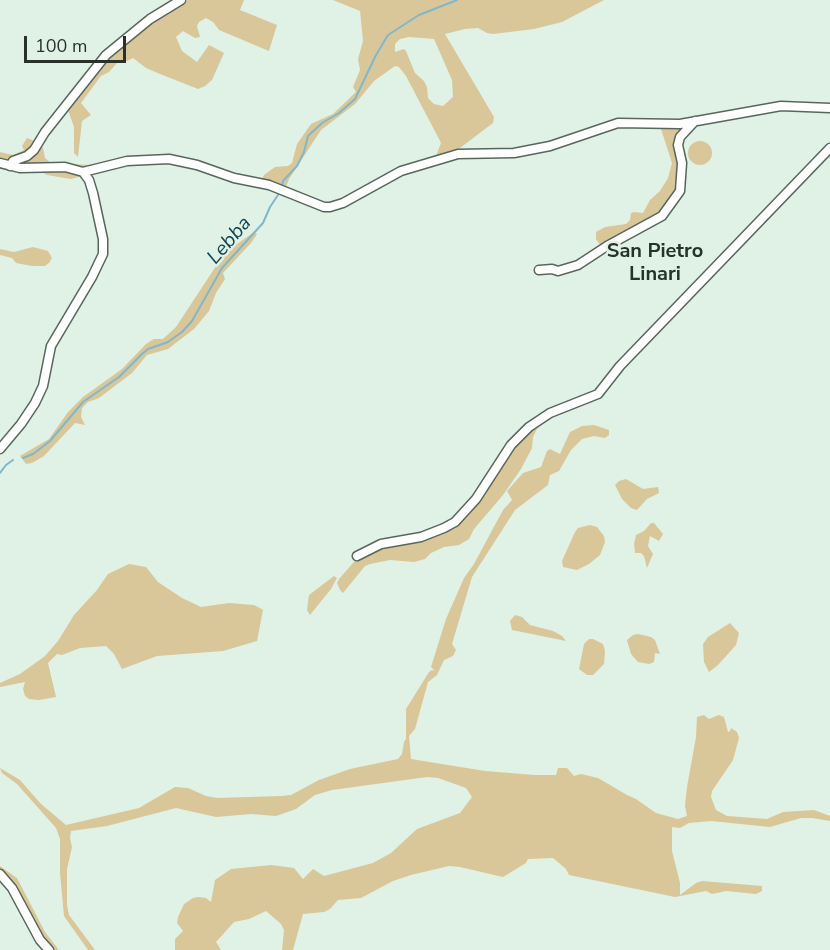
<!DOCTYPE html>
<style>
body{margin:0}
#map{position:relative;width:830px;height:950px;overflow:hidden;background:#e0f1e5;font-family:"Nunito Sans",sans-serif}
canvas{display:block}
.scale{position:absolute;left:24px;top:36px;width:102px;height:27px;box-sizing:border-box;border:3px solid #2a302c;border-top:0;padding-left:8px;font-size:18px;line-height:21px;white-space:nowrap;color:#2a302c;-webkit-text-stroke:4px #e0f1e5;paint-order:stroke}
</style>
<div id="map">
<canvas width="830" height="950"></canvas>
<div class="scale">100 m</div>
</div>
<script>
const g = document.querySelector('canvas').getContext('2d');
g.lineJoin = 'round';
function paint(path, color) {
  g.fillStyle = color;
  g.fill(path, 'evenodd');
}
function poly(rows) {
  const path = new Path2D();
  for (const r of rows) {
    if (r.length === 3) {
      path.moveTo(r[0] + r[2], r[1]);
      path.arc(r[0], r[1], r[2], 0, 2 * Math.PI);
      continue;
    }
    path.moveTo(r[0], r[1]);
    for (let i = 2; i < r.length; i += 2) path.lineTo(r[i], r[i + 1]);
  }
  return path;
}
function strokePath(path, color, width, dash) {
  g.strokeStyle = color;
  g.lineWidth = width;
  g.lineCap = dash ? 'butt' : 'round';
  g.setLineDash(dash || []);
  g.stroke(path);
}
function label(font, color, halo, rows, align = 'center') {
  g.font = font + ' "Nunito Sans",sans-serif';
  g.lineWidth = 5;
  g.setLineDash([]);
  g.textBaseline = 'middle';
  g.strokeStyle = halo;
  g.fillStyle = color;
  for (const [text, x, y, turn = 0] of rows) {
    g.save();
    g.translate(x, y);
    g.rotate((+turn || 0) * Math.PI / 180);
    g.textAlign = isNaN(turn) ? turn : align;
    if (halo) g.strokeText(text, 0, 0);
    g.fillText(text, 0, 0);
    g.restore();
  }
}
paint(poly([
 [188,0,244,0,240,10,277,25,269,51,219,30,213,22,206,18,199,22,197,26,200,37,195,38,183,31,176,37,182,51,197,62,209,45,224,53,212,80,205,86,198,89,160,74,146,68,133,58,127,61,117,63,109,72,101,76,81,103,91,115,82,121,78,157,74,153,74,127,68,110,69,104,102,63,151,23],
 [333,0,604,0,562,22,534,29,493,34,487,33,478,28,465,29,445,34,494,117,493,123,456,151,436,156,441,143,439,139,406,76,399,67,395,66,374,81,355,104,321,130,289,179,286,187,288,191,261,181,264,175,275,167,288,166,292,163,297,144,311,124,333,114,356,92,353,87,360,70,358,59,363,41,360,11],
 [409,37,434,39,452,80,453,97,443,106,434,104,428,98,427,87,424,81,415,73,406,51,404,49,395,52,395,44,400,39],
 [685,128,679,158,678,190,659,214,602,248,596,239,596,232,605,227,626,224,630,220,631,213,634,212,643,213,650,200,660,191,668,178,672,163,661,129],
 [27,138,37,142,43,148,45,158,52,164,101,165,84,171,78,177,71,179,47,175,38,170,12,166,0,161,0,152,13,155,24,150,22,146],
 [700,153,12],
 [254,232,257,234,251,243,223,273,225,279,216,293,209,311,194,329,168,349,147,355,132,373,99,398,88,402,82,408,81,417,85,425,75,423,44,456,32,463,26,464,20,456,49,439,68,412,83,397,122,369,146,344,154,339,163,339,176,327,220,260,230,249],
 [33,247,48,251,52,258,49,263,45,266,32,266,16,263,12,258,0,255,0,249,14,252],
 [541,421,533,437,532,448,521,469,503,495,474,529,469,539,459,545,444,547,431,553,425,559,414,562,390,560,370,564,365,566,343,593,340,590,337,583,339,579,360,555,456,522,511,446],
 [594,425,609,430,609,435,605,438,594,436,582,439,571,450,559,471,550,475,548,485,515,510,472,577,452,644,456,650,453,656,444,660,437,675,428,682,415,729,409,736,411,759,485,771,535,775,556,775,558,768,567,768,574,776,581,774,598,778,627,795,636,799,656,813,678,819,687,816,685,806,687,787,696,737,697,717,704,715,709,719,719,715,724,717,728,732,730,731,731,728,737,732,739,738,733,760,712,791,711,797,716,810,727,816,767,819,783,812,814,810,830,816,830,821,812,818,801,818,770,827,711,821,689,823,680,828,672,827,672,851,680,883,680,895,696,883,702,881,762,886,762,891,756,894,726,891,712,894,706,891,675,897,569,875,566,869,553,858,528,859,526,863,503,877,460,867,449,866,411,875,393,881,361,898,338,900,330,909,324,912,303,914,293,950,282,950,284,930,281,924,266,911,249,919,234,922,216,942,221,950,175,950,175,939,183,931,177,923,178,917,184,904,193,898,198,897,206,898,211,902,215,880,231,869,271,865,294,868,303,879,313,869,324,876,373,863,391,853,417,829,460,813,472,797,466,788,438,778,427,777,332,790,315,795,296,809,276,816,251,814,216,817,176,808,107,826,71,831,70,838,72,847,67,869,67,905,69,915,95,950,88,950,64,916,60,873,60,839,56,828,17,784,2,773,0,768,20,780,41,804,66,825,139,808,175,787,188,788,206,796,217,798,281,796,291,795,319,780,350,769,398,759,402,754,404,742,406,739,406,709,429,672,432,670,435,671,431,667,446,619,464,578,474,564,503,510,512,500,507,491,523,473,541,467,547,451,550,449,560,454,570,432,582,426],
 [626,479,643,489,658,487,659,493,647,499,637,510,631,508,622,499,615,485,619,481],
 [651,523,654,523,663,534,659,541,650,536,648,546,653,554,647,568,644,556,641,553,635,553,634,544,636,535,644,531],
 [590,525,597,527,604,536,605,542,600,555,589,564,577,570,563,567,562,561,575,532,578,528],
 [129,564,146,567,158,582,182,598,201,607,229,603,254,605,258,607,263,610,257,641,223,651,157,656,122,669,114,654,106,646,80,648,62,655,57,654,48,663,56,697,39,700,29,699,25,696,23,689,25,682,0,687,0,683,20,674,45,656,58,641,74,615,97,590,108,574],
 [334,576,337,578,331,589,310,615,307,610,309,595],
 [515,615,522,617,530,625,553,631,562,636,566,641,512,630,510,621],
 [730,623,739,633,736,645,718,665,709,672,704,662,703,644,708,637],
 [638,634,651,637,655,640,660,654,655,653,654,662,649,664,638,662,631,654,627,640,633,635],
 [589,639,593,639,603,644,605,651,604,664,593,675,587,675,579,669,584,644],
 [0,866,17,878,45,932,59,950,50,950,0,871]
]), '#d9c799');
strokePath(poly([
 [282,186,283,181,297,166,304,152,308,136,322,123,339,113,355,99,376,55,388,35,419,15,457,0],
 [23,458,33,454,50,441,83,402,119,377,142,354,148,349,168,342,182,332,192,321,222,268,263,223,270,207,280,192],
 [0,473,6,465,13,460]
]), '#7fb8cc', 2);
const street = poly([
 [0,163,20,168,65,167,83,172,127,161,169,159,197,165,234,178,269,185,324,207,330,207,343,203,401,171,458,154,514,153,550,146,618,123,680,124,781,106,830,108],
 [10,166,13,161,27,156,34,150,45,132,106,55,150,19,181,0],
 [539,270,552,269,558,271,578,265,607,246,662,216,680,191,682,163,678,145,680,137,695,121],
 [0,449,21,424,35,403,43,386,51,346,92,277,103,254,103,239,93,193,89,180,83,172],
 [357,556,381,544,421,537,444,528,455,522,476,499,511,445,529,427,550,413,598,394,620,366,830,148],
 [0,874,12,888,40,940,49,950]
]);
strokePath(street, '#58675d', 11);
strokePath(street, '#fff', 8);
label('italic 20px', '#114352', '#e0f1e5', [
 ["Lebba",230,241,-49]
]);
label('bold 20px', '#26332a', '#e0f1e5', [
 ["San Pietro",655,252],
 ["Linari",655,275]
]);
</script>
